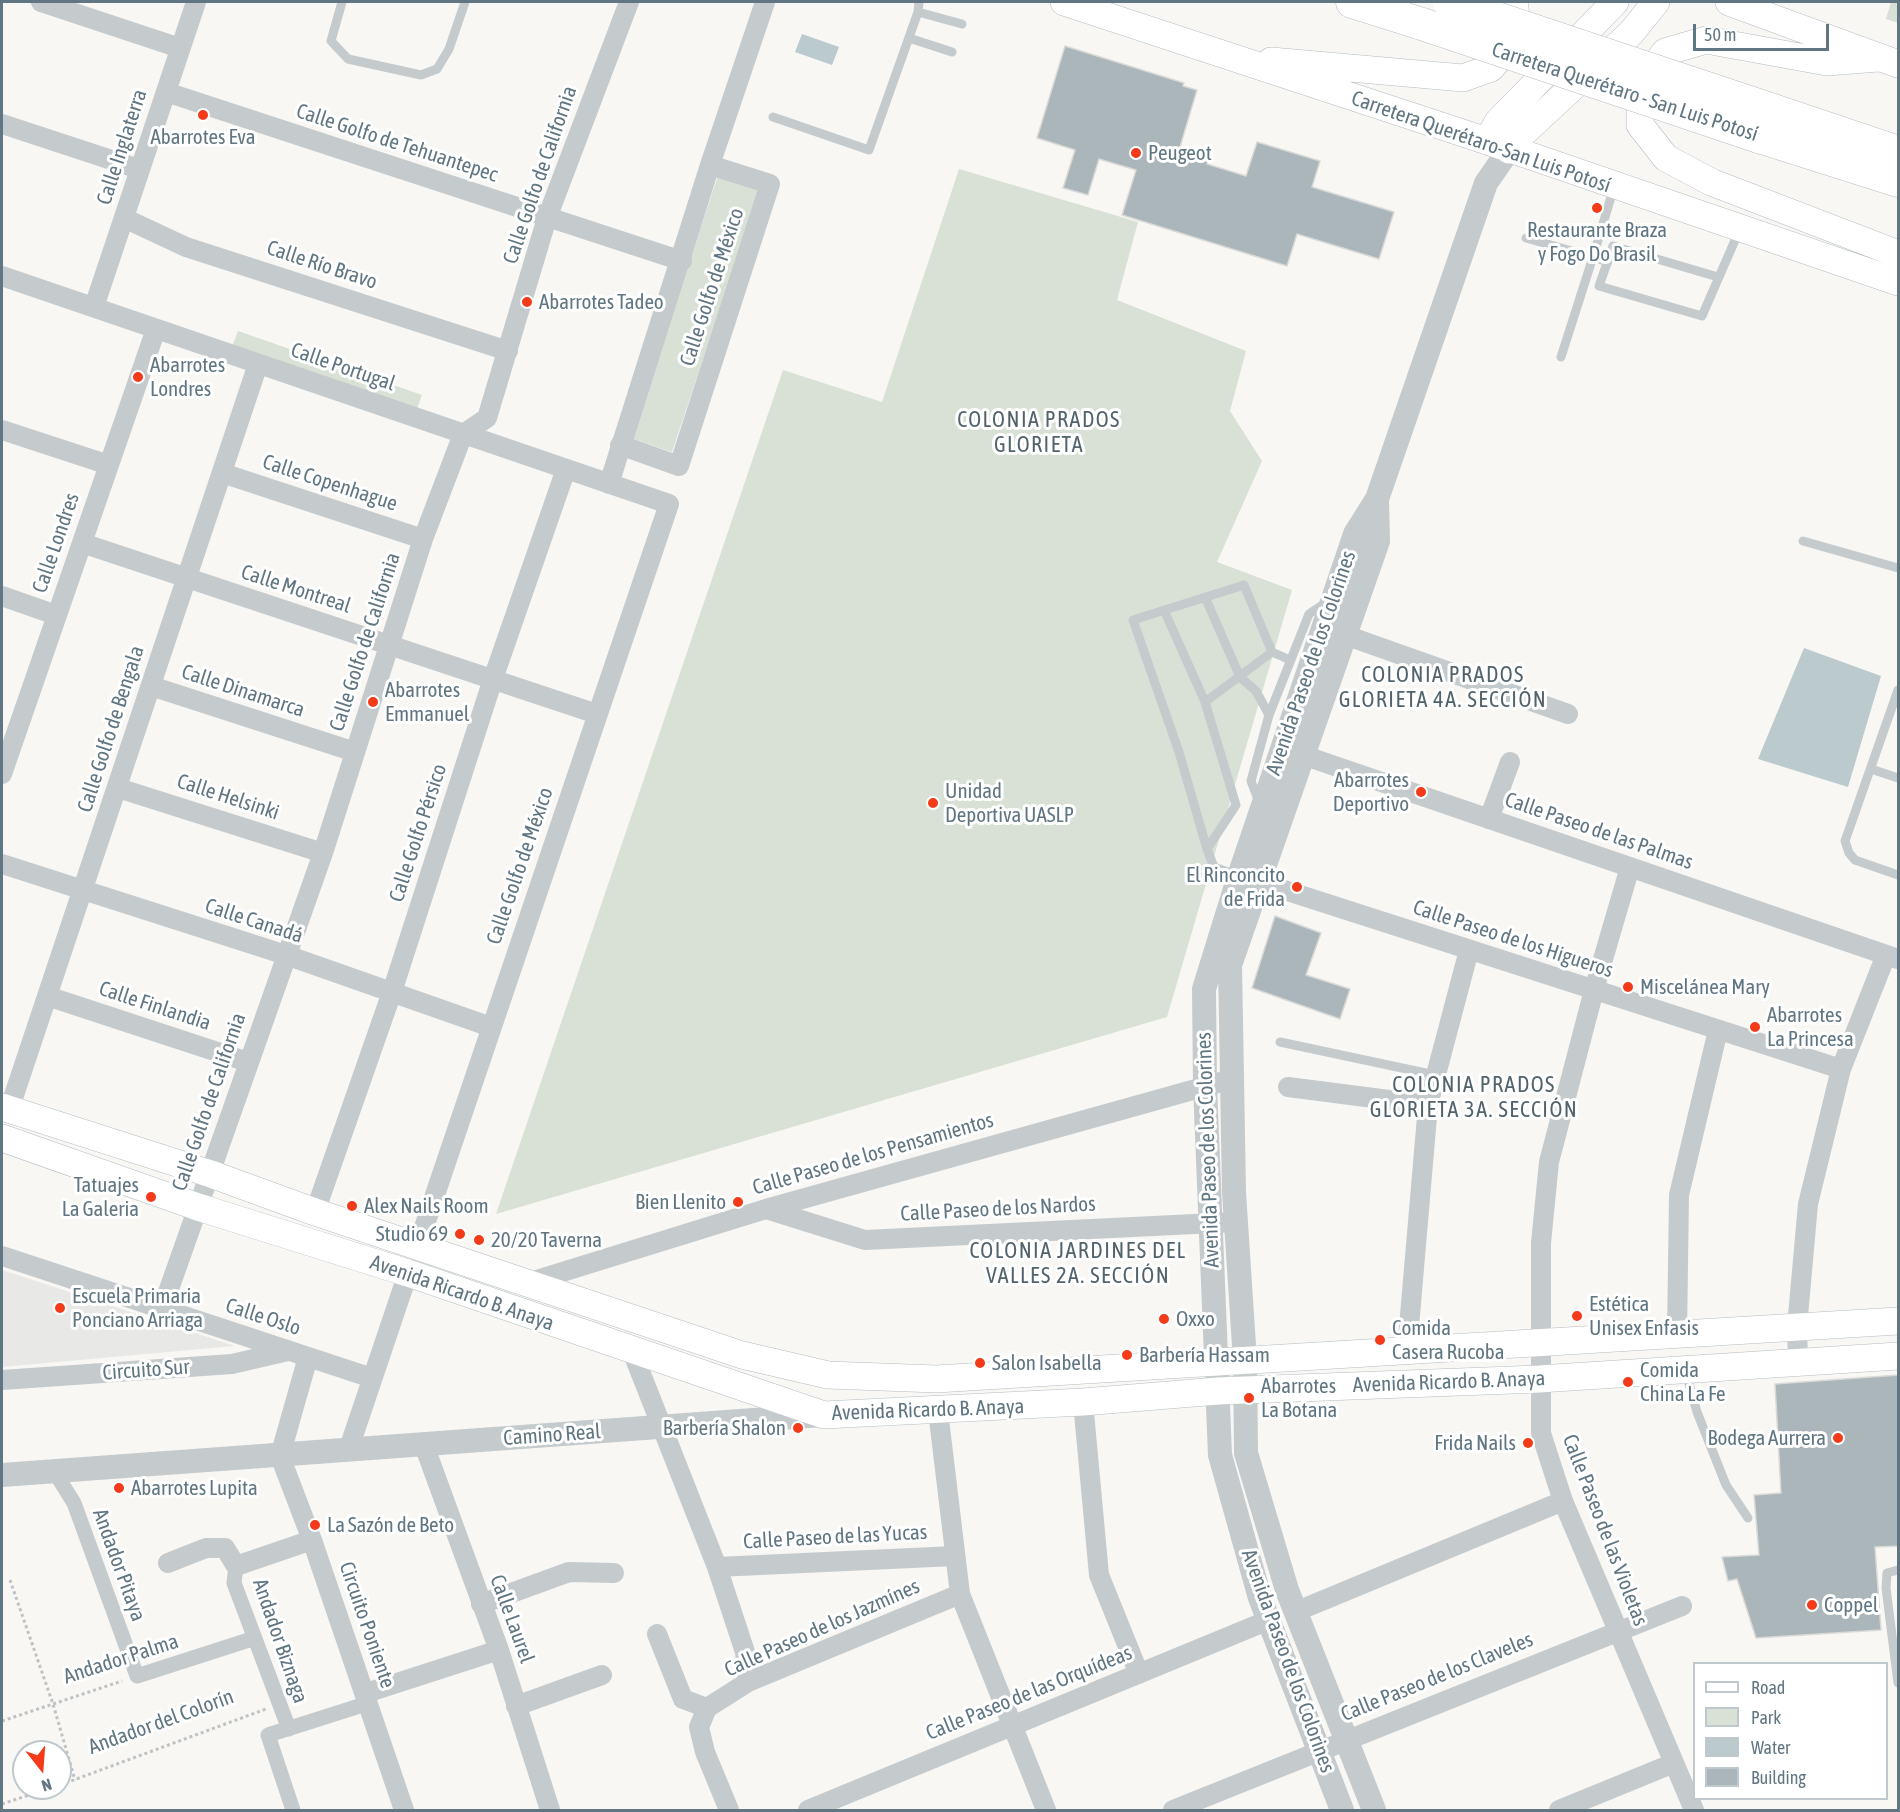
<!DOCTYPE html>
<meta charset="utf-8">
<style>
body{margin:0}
#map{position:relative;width:1900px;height:1812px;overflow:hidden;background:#f8f7f4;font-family:"Asap Condensed",sans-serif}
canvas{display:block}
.frame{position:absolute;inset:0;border:3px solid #607682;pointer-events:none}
.legend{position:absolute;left:1693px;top:1662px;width:195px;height:138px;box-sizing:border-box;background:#fff;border:2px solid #bfc8cd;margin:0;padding:8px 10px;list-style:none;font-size:18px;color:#607682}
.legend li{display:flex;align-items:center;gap:12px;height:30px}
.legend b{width:30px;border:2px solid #bfc8cd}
.north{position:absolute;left:12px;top:1740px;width:60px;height:60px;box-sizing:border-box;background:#fff;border:2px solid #bfc8cd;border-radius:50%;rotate:163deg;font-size:16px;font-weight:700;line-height:24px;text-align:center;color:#607682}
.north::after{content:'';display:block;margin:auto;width:21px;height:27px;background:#f33a19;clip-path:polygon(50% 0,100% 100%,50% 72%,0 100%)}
.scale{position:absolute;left:1693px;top:24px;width:136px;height:27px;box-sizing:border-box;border:3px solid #607682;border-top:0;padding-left:8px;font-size:18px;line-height:21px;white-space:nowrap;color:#607682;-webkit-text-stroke:4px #fff;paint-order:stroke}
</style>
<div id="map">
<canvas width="1900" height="1812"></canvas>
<div class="frame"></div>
<ul class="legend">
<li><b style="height:8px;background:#fff"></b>Road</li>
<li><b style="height:16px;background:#d9e0d5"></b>Park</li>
<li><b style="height:16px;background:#bbcacd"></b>Water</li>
<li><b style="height:16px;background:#abb6ba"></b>Building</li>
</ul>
<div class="north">N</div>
<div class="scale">50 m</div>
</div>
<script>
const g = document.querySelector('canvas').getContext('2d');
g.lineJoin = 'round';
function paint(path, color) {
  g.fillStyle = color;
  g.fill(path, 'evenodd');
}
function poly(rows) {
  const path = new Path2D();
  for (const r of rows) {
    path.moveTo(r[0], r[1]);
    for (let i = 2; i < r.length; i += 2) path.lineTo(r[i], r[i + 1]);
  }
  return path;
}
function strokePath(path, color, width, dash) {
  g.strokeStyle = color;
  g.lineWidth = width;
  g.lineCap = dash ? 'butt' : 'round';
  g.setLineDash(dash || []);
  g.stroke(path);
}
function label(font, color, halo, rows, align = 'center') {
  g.font = font + ' "Asap Condensed",sans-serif';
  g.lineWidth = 6;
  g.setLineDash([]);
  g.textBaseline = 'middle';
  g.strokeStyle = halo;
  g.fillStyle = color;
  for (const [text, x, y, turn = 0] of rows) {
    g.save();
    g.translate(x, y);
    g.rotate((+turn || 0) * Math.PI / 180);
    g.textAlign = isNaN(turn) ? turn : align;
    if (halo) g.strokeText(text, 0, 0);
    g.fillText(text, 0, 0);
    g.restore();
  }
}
paint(poly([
 [2,1270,235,1346,2,1367]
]), '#e8e9e7');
paint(poly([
 [1891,2,1898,2,1898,23,1886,19],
 [959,169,1138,222,1117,300,1246,351,1230,411,1262,461,1217,562,1292,590,1167,1017,496,1214,783,370,882,402],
 [718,176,760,188,672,452,630,438],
 [238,331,422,395,415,414,231,349]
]), '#d9e0d5');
paint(poly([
 [802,34,839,47,832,65,795,52],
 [1804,648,1881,676,1848,787,1758,759]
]), '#bbcacd');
const building = poly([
 [1065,46,1184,83,1183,86,1197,90,1180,147,1209,156,1207,164,1246,176,1257,142,1320,161,1312,187,1394,212,1379,259,1297,234,1287,266,1122,215,1136,170,1099,159,1088,195,1063,188,1075,150,1037,138,1065,46],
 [1275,916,1321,933,1306,975,1350,989,1340,1019,1252,988,1275,916],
 [1899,1375,1899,1546,1875,1547,1881,1630,1756,1638,1737,1579,1728,1581,1722,1557,1759,1555,1754,1495,1781,1493,1775,1384,1899,1375]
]);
paint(building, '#abb6ba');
strokePath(building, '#d9d9d7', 1.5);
const secondary = poly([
 [1064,2,1487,141,1898,282],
 [1729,2,1898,64],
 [1878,58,1827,62,1706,40,1665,52,1641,85,1640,125,1666,158,1711,182,1898,254],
 [1271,61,1463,78,1491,68,1510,46,1516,16,1514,2],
 [1487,141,1498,122,1615,2],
 [1509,150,1522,134,1631,33,1656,2],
 [2,1107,211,1174,315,1212,742,1355,828,1375,936,1379,1898,1321],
 [2,1138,198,1207,408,1273,824,1415,1083,1402,1218,1391,1539,1379,1898,1356]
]);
const trunk = poly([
 [1352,2,1422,24],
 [1767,108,1898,152],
 [1759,137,1898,181]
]);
strokePath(secondary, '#b4bcc0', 28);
strokePath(trunk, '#b9bdc0', 33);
strokePath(poly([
 [10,1580,53,1704,75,1780],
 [2,1721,122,1681],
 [60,1785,266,1709],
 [2,1804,50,1788]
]), '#bec2c3', 3, [3, 3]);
strokePath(poly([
 [342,2,331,41,348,59,421,75,437,69,449,49,465,2],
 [918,12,962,24],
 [909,38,952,52],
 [773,117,869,150,918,12,919,2],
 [1526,238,1593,257,1614,187],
 [1718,277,1613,246,1599,286,1702,316,1739,231],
 [1561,357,1593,257,1608,262],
 [1803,541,1898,568],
 [1205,597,1240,677,1256,691,1269,715],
 [1164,610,1205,702],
 [1272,652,1244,585,1133,620,1179,752,1207,849,1236,805,1205,702,1272,652,1290,660],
 [1898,690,1845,841,1849,853,1855,860,1898,875],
 [1871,769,1898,778],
 [1259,802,1251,781,1269,715,1309,614,1327,602],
 [1207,849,1214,867,1239,876],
 [1280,1042,1435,1075],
 [1686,1373,1697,1412,1726,1485,1748,1518],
 [1898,1570,1887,1573,1886,1588,1898,1683]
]), '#c5cacd', 9);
strokePath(poly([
 [54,1471,74,1503,137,1676,255,1638],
 [236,1566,234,1583,289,1729],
 [293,1810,268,1735,369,1703]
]), '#c5cacd', 15);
strokePath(poly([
 [41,2,180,48],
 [166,92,682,261],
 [2,124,139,169],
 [124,218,186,247,508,351],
 [2,276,669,504,418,1245],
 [94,307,196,2],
 [2,430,109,465],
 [620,445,679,466,770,184,710,165],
 [222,473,423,539],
 [609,484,710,165,765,2],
 [82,543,597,714],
 [2,596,56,615],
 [1345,635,1568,714],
 [151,686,355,752],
 [1291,751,1898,959],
 [2,774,156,329],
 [118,788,323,853],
 [1489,819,1510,762],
 [2,864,286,955,491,1027],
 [1630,867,1594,990,1549,1162,1541,1243,1541,1433,1563,1501,1694,1810],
 [1247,878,1841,1069],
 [47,996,248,1062],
 [1288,1087,1428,1105],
 [9,1110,258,364],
 [766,1209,865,1240,1236,1222],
 [315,1212,392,992,493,679,566,469],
 [2,1256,372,1378],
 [530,1282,766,1209,1232,1079],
 [162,1309,323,853,423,539,463,434,487,418,547,218,629,2],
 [1677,1335,1679,1195,1718,1030],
 [1407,1350,1428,1105,1469,950],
 [632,1351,717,1567,745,1652,748,1682],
 [308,1357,280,1456,312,1540,404,1810],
 [1798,1362,1797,1327,1808,1204,1841,1069,1886,955],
 [2,1380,232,1364,288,1351],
 [1083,1402,1099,1575,1139,1674],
 [938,1411,960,1594,1046,1810],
 [424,1445,499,1650,550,1810],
 [348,1451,408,1273],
 [168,1563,206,1548,225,1548,236,1566,312,1540],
 [717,1567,955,1556],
 [481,1604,569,1572,614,1573],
 [1295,1612,1563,1501],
 [657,1634,683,1699,707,1708],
 [366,1693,499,1650],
 [516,1706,602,1675],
 [729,1810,705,1752,699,1727,707,1708,748,1682,960,1594],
 [808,1810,1269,1620],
 [1173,1810,1682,1606],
 [1559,1810,1674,1763]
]), '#c5cacd', 20);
strokePath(poly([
 [2,1475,822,1415],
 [1342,1810,1260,1598,1220,1455,1205,1086,1204,989,1239,876,1355,534,1377,499,1486,183,1509,150],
 [1374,1810,1287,1590,1246,1453,1245,1361,1234,1192,1230,965,1378,541,1377,499]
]), '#c5cacd', 24);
strokePath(secondary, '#fff', 27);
strokePath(trunk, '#fff', 32);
const trunkBridge = poly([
 [1449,2,1767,108],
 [1422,24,1759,137]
]);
strokePath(trunkBridge, '#b9bdc0', 33, []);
strokePath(trunkBridge, '#fff', 32);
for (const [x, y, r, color] of [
 [203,115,6,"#f33a19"],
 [1136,153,6,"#f33a19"],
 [1597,208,6,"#f33a19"],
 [527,302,6,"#f33a19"],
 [138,377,6,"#f33a19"],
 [373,702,6,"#f33a19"],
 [1421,792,6,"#f33a19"],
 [933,803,6,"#f33a19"],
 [1297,887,6,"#f33a19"],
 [1628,987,6,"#f33a19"],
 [1755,1027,6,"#f33a19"],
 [151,1197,6,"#f33a19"],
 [738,1202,6,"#f33a19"],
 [352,1206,6,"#f33a19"],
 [460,1234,6,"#f33a19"],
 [479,1240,6,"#f33a19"],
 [60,1308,6,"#f33a19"],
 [1577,1316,6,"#f33a19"],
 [1164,1319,6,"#f33a19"],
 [1380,1340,6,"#f33a19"],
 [1127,1355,6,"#f33a19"],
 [980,1363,6,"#f33a19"],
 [1628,1382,6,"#f33a19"],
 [1249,1398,6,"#f33a19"],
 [798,1428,6,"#f33a19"],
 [1838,1438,6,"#f33a19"],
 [1528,1443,6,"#f33a19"],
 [119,1488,6,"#f33a19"],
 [315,1525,6,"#f33a19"],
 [1812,1605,6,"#f33a19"]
]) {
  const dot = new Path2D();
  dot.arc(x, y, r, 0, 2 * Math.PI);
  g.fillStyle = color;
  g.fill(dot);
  strokePath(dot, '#fff', 2);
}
label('21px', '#607682', '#fff', [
 ["Carretera Querétaro - San Luis Potosí",1625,92,18],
 ["Carretera Querétaro-San Luis Potosí",1481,142,19],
 ["Calle Golfo de Tehuantepec",397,143,18],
 ["Calle Inglaterra",122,147,-72],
 ["Calle Golfo de California",540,175,-71],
 ["Calle Río Bravo",322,265,18],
 ["Calle Golfo de México",712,287,-72],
 ["Calle Portugal",343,367,19],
 ["Calle Copenhague",330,483,18],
 ["Calle Londres",56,543,-71],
 ["Calle Montreal",296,589,18],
 ["Calle Golfo de California",365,642,-72],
 ["Avenida Paseo de los Colorines",1311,663,-71],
 ["Calle Dinamarca",243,691,18],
 ["Calle Golfo de Bengala",111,729,-72],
 ["Calle Helsinki",228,797,18],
 ["Calle Paseo de las Palmas",1599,831,19],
 ["Calle Golfo Pérsico",418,833,-72],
 ["Calle Golfo de México",520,866,-71],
 ["Calle Canadá",254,921,18],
 ["Calle Paseo de los Higueros",1513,939,18],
 ["Calle Finlandia",155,1006,18],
 ["Calle Golfo de California",209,1102,-71],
 ["Avenida Paseo de los Colorines",1208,1150,-92],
 ["Calle Paseo de los Pensamientos",873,1154,-16],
 ["Calle Paseo de los Nardos",998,1209,-3],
 ["Avenida Ricardo B. Anaya",462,1293,19],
 ["Calle Oslo",263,1317,18],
 ["Circuito Sur",146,1370,-4],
 ["Avenida Ricardo B. Anaya",1449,1382,-2],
 ["Avenida Ricardo B. Anaya",928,1410,-2],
 ["Camino Real",552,1435,-4],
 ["Calle Paseo de las Violetas",1605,1530,69],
 ["Calle Paseo de las Yucas",835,1537,-3],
 ["Andador Pitaya",119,1565,70],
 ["Calle Laurel",512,1619,70],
 ["Circuito Poniente",367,1625,71],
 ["Calle Paseo de los Jazmínes",822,1628,-24],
 ["Andador Biznaga",280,1641,71],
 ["Andador Palma",121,1659,-18],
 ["Avenida Paseo de los Colorines",1288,1661,70],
 ["Calle Paseo de los Claveles",1437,1677,-22],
 ["Calle Paseo de las Orquídeas",1029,1693,-22],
 ["Andador del Colorín",161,1722,-20]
]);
label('21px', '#607682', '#fff', [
 ["Abarrotes Eva",203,137,"center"],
 ["Peugeot",1148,153],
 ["Restaurante Braza",1597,230,"center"],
 ["y Fogo Do Brasil",1597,254,"center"],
 ["Abarrotes Tadeo",539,302],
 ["Abarrotes",150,365],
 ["Londres",150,389],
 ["Abarrotes",385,690],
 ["Emmanuel",385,714],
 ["Abarrotes",1409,780,"right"],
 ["Deportivo",1409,804,"right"],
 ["Unidad",945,791],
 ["Deportiva UASLP",945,815],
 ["El Rinconcito",1285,875,"right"],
 ["de Frida",1285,899,"right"],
 ["Miscelánea Mary",1640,987],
 ["Abarrotes",1767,1015],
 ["La Princesa",1767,1039],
 ["Tatuajes",139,1185,"right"],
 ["La Galeria",139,1209,"right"],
 ["Bien Llenito",726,1202,"right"],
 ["Alex Nails Room",364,1206],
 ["Studio 69",448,1234,"right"],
 ["20/20 Taverna",491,1240],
 ["Escuela Primaria",72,1296],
 ["Ponciano Arriaga",72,1320],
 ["Estética",1589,1304],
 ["Unisex Enfasis",1589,1328],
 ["Oxxo",1176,1319],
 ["Comida",1392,1328],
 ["Casera Rucoba",1392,1352],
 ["Barbería Hassam",1139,1355],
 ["Salon Isabella",992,1363],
 ["Comida",1640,1370],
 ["China La Fe",1640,1394],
 ["Abarrotes",1261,1386],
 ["La Botana",1261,1410],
 ["Barbería Shalon",786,1428,"right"],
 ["Bodega Aurrera",1826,1438,"right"],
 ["Frida Nails",1516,1443,"right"],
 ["Abarrotes Lupita",131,1488],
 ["La Sazón de Beto",327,1525],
 ["Coppel",1824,1605]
], 'left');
g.letterSpacing = '1.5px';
label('22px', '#52636c', '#fff', [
 ["COLONIA PRADOS",1039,420],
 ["GLORIETA",1039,445],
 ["COLONIA PRADOS",1443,675],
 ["GLORIETA 4A. SECCIÓN",1443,700],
 ["COLONIA PRADOS",1474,1085],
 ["GLORIETA 3A. SECCIÓN",1474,1110],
 ["COLONIA JARDINES DEL",1078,1251],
 ["VALLES 2A. SECCIÓN",1078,1276]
]);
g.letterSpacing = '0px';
</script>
